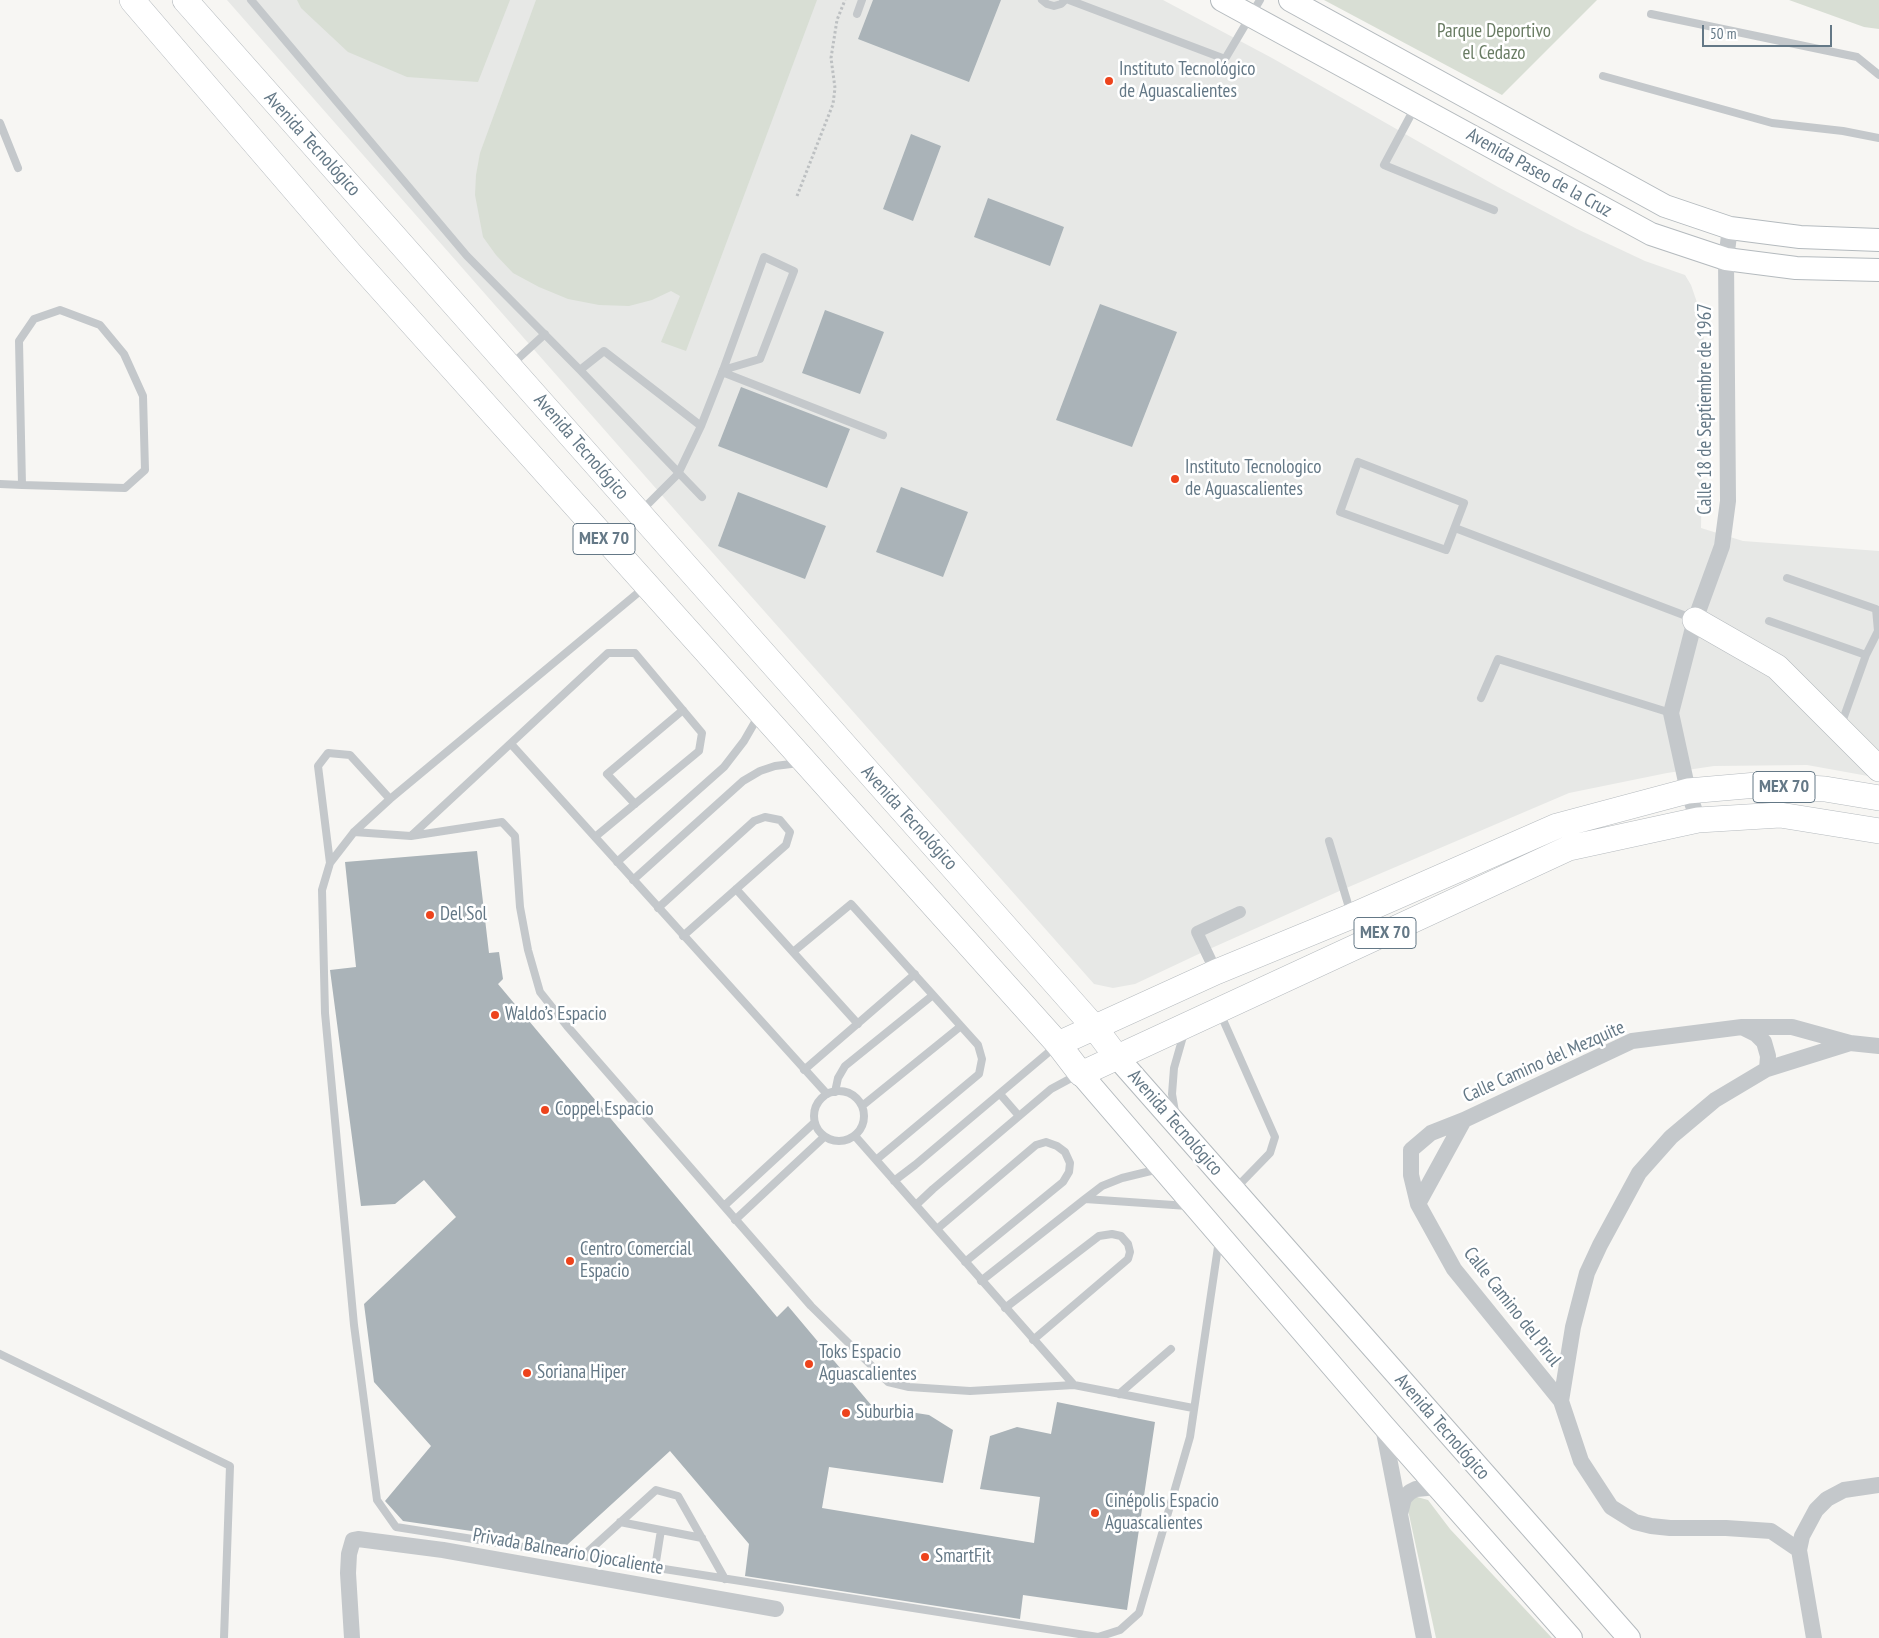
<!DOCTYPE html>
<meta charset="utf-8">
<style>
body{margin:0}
#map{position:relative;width:1879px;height:1638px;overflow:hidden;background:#f7f6f3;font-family:"PT Sans Narrow",sans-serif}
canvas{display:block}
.scale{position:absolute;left:1702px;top:25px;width:130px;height:22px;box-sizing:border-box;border:2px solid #647886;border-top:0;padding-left:6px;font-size:15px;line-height:18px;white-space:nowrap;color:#647886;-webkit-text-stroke:4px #fff;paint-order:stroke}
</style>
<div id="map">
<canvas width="1879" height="1638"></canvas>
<div class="scale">50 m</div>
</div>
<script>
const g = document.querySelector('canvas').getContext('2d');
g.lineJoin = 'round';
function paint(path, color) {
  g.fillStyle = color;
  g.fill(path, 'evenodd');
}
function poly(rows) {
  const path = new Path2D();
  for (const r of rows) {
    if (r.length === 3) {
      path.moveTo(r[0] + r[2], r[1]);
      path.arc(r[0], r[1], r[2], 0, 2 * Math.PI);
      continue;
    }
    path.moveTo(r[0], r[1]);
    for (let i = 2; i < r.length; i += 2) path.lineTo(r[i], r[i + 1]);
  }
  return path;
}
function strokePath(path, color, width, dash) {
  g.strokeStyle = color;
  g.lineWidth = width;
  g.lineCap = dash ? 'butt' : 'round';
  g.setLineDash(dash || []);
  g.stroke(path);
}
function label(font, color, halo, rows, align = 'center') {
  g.font = font + ' "PT Sans Narrow",sans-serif';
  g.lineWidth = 5;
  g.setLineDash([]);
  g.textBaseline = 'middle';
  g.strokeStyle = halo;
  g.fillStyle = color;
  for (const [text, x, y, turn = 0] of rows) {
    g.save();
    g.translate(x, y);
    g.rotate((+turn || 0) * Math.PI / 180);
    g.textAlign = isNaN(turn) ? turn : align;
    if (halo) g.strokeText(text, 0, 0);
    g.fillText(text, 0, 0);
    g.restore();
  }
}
paint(poly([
 [227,0,1163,0,1272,58,1498,187,1577,229,1645,261,1685,275,1691,285,1701,314,1704,341,1701,528,1743,541,1879,551,1879,778,1807,765,1714,766,1667,773,1569,793,1344,889,1205,951,1135,984,1113,988,1094,984,681,517]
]), '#e7e8e6');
paint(poly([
 [297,0,510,0,478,82,407,77,348,52,301,8],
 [536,0,817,0,686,351,661,342,680,296,671,291,652,300,629,306,599,305,568,299,539,287,513,273,496,255,483,237,475,195,476,175,480,153],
 [1324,0,1597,0,1502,95],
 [1789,0,1879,0,1879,29,1864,27],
 [1417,1497,1428,1500,1450,1529,1552,1638,1436,1638,1408,1510,1410,1500]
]), '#d8ded4');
paint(poly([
 [873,0,1001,0,969,82,858,39],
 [911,134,941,146,913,221,883,209],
 [988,198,1064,227,1050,266,974,237],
 [1100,304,1177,332,1132,447,1056,420],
 [825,310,884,332,860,394,802,373],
 [741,387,850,429,827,488,718,446],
 [901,487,968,512,943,577,876,552],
 [738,492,826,526,805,579,718,546],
 [477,851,489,953,499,952,503,979,498,984,777,1317,788,1306,872,1406,929,1415,953,1430,943,1483,829,1467,822,1508,1034,1543,1040,1497,980,1489,990,1436,1017,1427,1051,1434,1057,1402,1155,1422,1127,1610,1023,1595,1020,1619,745,1576,749,1544,670,1451,567,1545,403,1521,385,1501,431,1446,374,1382,364,1304,456,1217,424,1180,395,1204,361,1206,330,970,356,967,345,862]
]), '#aab3b8');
const secondary = poly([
 [1222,0,1651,234,1726,259,1796,268,1879,270],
 [1290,0,1665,206,1730,228,1800,237,1879,240],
 [1116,1056,1629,1638],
 [1081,1074,1383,1425,1571,1638]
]);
const primary = poly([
 [132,0,351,255,1058,1044,1081,1074,1569,848,1698,820,1780,815,1879,831],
 [185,0,1095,1028,1116,1056],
 [1695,620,1777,667,1879,769],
 [1058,1044,1216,972,1352,916,1557,826,1688,791,1757,785,1825,789,1879,798]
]);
strokePath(secondary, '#b4babe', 24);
strokePath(primary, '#b5babe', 26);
strokePath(poly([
 [797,196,833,104,835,88,831,58,837,20,845,0]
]), '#bdc0c2', 3, [2.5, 2.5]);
strokePath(poly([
 [251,0,467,256,580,370,702,497],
 [1042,0,1047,4,1054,6,1061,4,1065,0],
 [1069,0,1225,59,1260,0],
 [857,14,862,0],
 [1651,14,1857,57,1879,75],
 [1603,76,1772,123,1843,131,1879,138],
 [1414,109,1384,165,1494,210],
 [0,123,18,168],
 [511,365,545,334],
 [580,370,604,351,701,426],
 [722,372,883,435],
 [1358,462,1464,503,1446,550,1340,512,1358,462],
 [0,484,22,485,125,488,145,470,143,396,124,354,100,325,60,310,34,319,19,341,22,485],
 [642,510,678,474,701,426,723,370,764,257,794,271,760,359,723,370],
 [1455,528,1694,619],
 [1787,578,1876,609,1878,631,1866,655,1841,725],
 [645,587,390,799,354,832,330,863,322,890,325,1013,354,1325,377,1500,396,1527,1098,1637,1120,1630,1139,1613,1190,1437,1219,1240],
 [1769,621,1866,655],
 [1481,698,1498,659,1671,713],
 [511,744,827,1094],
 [635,804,607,774,683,710],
 [354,832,411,836],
 [595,837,699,751,702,733,635,653,608,653,411,836,502,822,515,836,520,907,528,950,540,992,567,1026,811,1306,888,1382,909,1387,970,1391,1074,1385,1193,1408],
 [1329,841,1351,914],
 [617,862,724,767,744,741,759,715],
 [330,863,318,766,328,753,350,755,390,799],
 [633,880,743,781,760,771,775,766,799,763],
 [736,889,858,1024],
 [658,908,754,821,765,817,780,820,790,832,786,845,683,936],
 [793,952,851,904,978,1045,982,1059,979,1074,876,1160],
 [1220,1013,1275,1137,1270,1153,1236,1188],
 [804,1070,915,974],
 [839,1116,25],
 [835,1092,838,1078,845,1066,933,995],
 [1000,1094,1019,1116],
 [862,1106,961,1026],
 [1175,1112,1172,1094,1174,1068,1184,1033],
 [855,1136,1074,1385],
 [894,1181,915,1165,1056,1046],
 [1085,1199,1102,1186,1122,1178,1159,1169],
 [916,1205,933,1189,1051,1089,1077,1075],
 [724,1206,814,1123],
 [735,1220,824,1137],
 [937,1229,1036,1145,1046,1142,1057,1146,1065,1152,1070,1163,1069,1172,1063,1182,965,1262],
 [981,1281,1085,1199,1188,1206],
 [1005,1308,1099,1236,1112,1234,1121,1236,1128,1244,1130,1252,1128,1259,1033,1340],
 [0,1354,230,1466,224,1638],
 [1119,1394,1171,1349],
 [620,1522,702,1538],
 [582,1557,656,1490,678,1496,725,1579],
 [655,1568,661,1530]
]), '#c4c8cb', 8);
strokePath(poly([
 [1216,972,1197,932,1240,912]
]), '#c4c8cb', 12);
strokePath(poly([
 [1698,820,1688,791,1671,713,1695,620,1722,546,1728,501,1726,259,1730,228],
 [1742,1027,1756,1034,1764,1042,1768,1056,1767,1069],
 [1418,1204,1464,1120],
 [1561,1401,1573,1327,1587,1273,1600,1245,1639,1173,1671,1137,1715,1100,1767,1069,1850,1043],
 [1383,1427,1424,1638],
 [1400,1514,1404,1498,1410,1492,1416,1489,1438,1487],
 [1799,1550,1771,1531,1726,1528,1670,1528,1651,1526,1635,1522,1611,1507,1581,1461,1561,1401,1454,1269,1418,1204,1411,1175,1411,1150,1431,1133,1464,1120,1632,1041,1742,1027,1792,1027,1850,1043,1879,1046],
 [352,1638,348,1573,349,1554,353,1540,358,1539,443,1550,776,1609],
 [1814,1638,1799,1550,1802,1536,1816,1510,1827,1499,1844,1490,1879,1485]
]), '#c4c8cb', 16);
strokePath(secondary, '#fff', 22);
strokePath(primary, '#fff', 25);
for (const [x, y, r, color] of [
 [1109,81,5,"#ed431c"],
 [1175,479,5,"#ed431c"],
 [430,915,5,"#ed431c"],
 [495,1015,5,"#ed431c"],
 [545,1110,5,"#ed431c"],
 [570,1261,5,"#ed431c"],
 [809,1364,5,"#ed431c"],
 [527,1373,5,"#ed431c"],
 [846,1413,5,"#ed431c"],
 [1095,1513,5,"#ed431c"],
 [925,1557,5,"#ed431c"]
]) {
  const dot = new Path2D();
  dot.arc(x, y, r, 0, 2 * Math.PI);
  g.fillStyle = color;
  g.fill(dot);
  strokePath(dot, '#fff', 2);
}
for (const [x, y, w] of [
 [604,539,62],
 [1784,787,62],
 [1385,933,62]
]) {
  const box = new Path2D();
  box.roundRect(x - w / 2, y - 15.5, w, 31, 4);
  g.fillStyle = '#fff';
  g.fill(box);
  strokePath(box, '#647886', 1);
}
label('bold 18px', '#647886', null, [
 ["MEX 70",604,539],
 ["MEX 70",1784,787],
 ["MEX 70",1385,933]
]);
label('19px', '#697c63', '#fff', [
 ["Parque Deportivo",1494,32],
 ["el Cedazo",1494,54]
]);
label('19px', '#647886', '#fff', [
 ["Instituto Tecnológico",1119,70],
 ["de Aguascalientes",1119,92],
 ["Instituto Tecnologico",1185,468],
 ["de Aguascalientes",1185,490],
 ["Del Sol",440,915],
 ["Waldo’s Espacio",505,1015],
 ["Coppel Espacio",555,1110],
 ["Centro Comercial",580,1250],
 ["Espacio",580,1272],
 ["Toks Espacio",819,1353],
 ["Aguascalientes",819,1375],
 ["Soriana Hiper",537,1373],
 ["Suburbia",856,1413],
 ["Cinépolis Espacio",1105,1502],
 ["Aguascalientes",1105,1524],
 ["SmartFit",935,1557]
], 'left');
label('19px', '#647886', '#fff', [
 ["Avenida Tecnológico",312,144,48],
 ["Avenida Paseo de la Cruz",1539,173,29],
 ["Calle 18 de Septiembre de 1967",1706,409,-90],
 ["Avenida Tecnológico",581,447,49],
 ["Avenida Tecnológico",909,818,48],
 ["Calle Camino del Mezquite",1544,1062,-24],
 ["Avenida Tecnológico",1175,1123,49],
 ["Calle Camino del Pirul",1512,1307,52],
 ["Avenida Tecnológico",1442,1427,49],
 ["Privada Balneario Ojocaliente",568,1552,10]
]);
</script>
